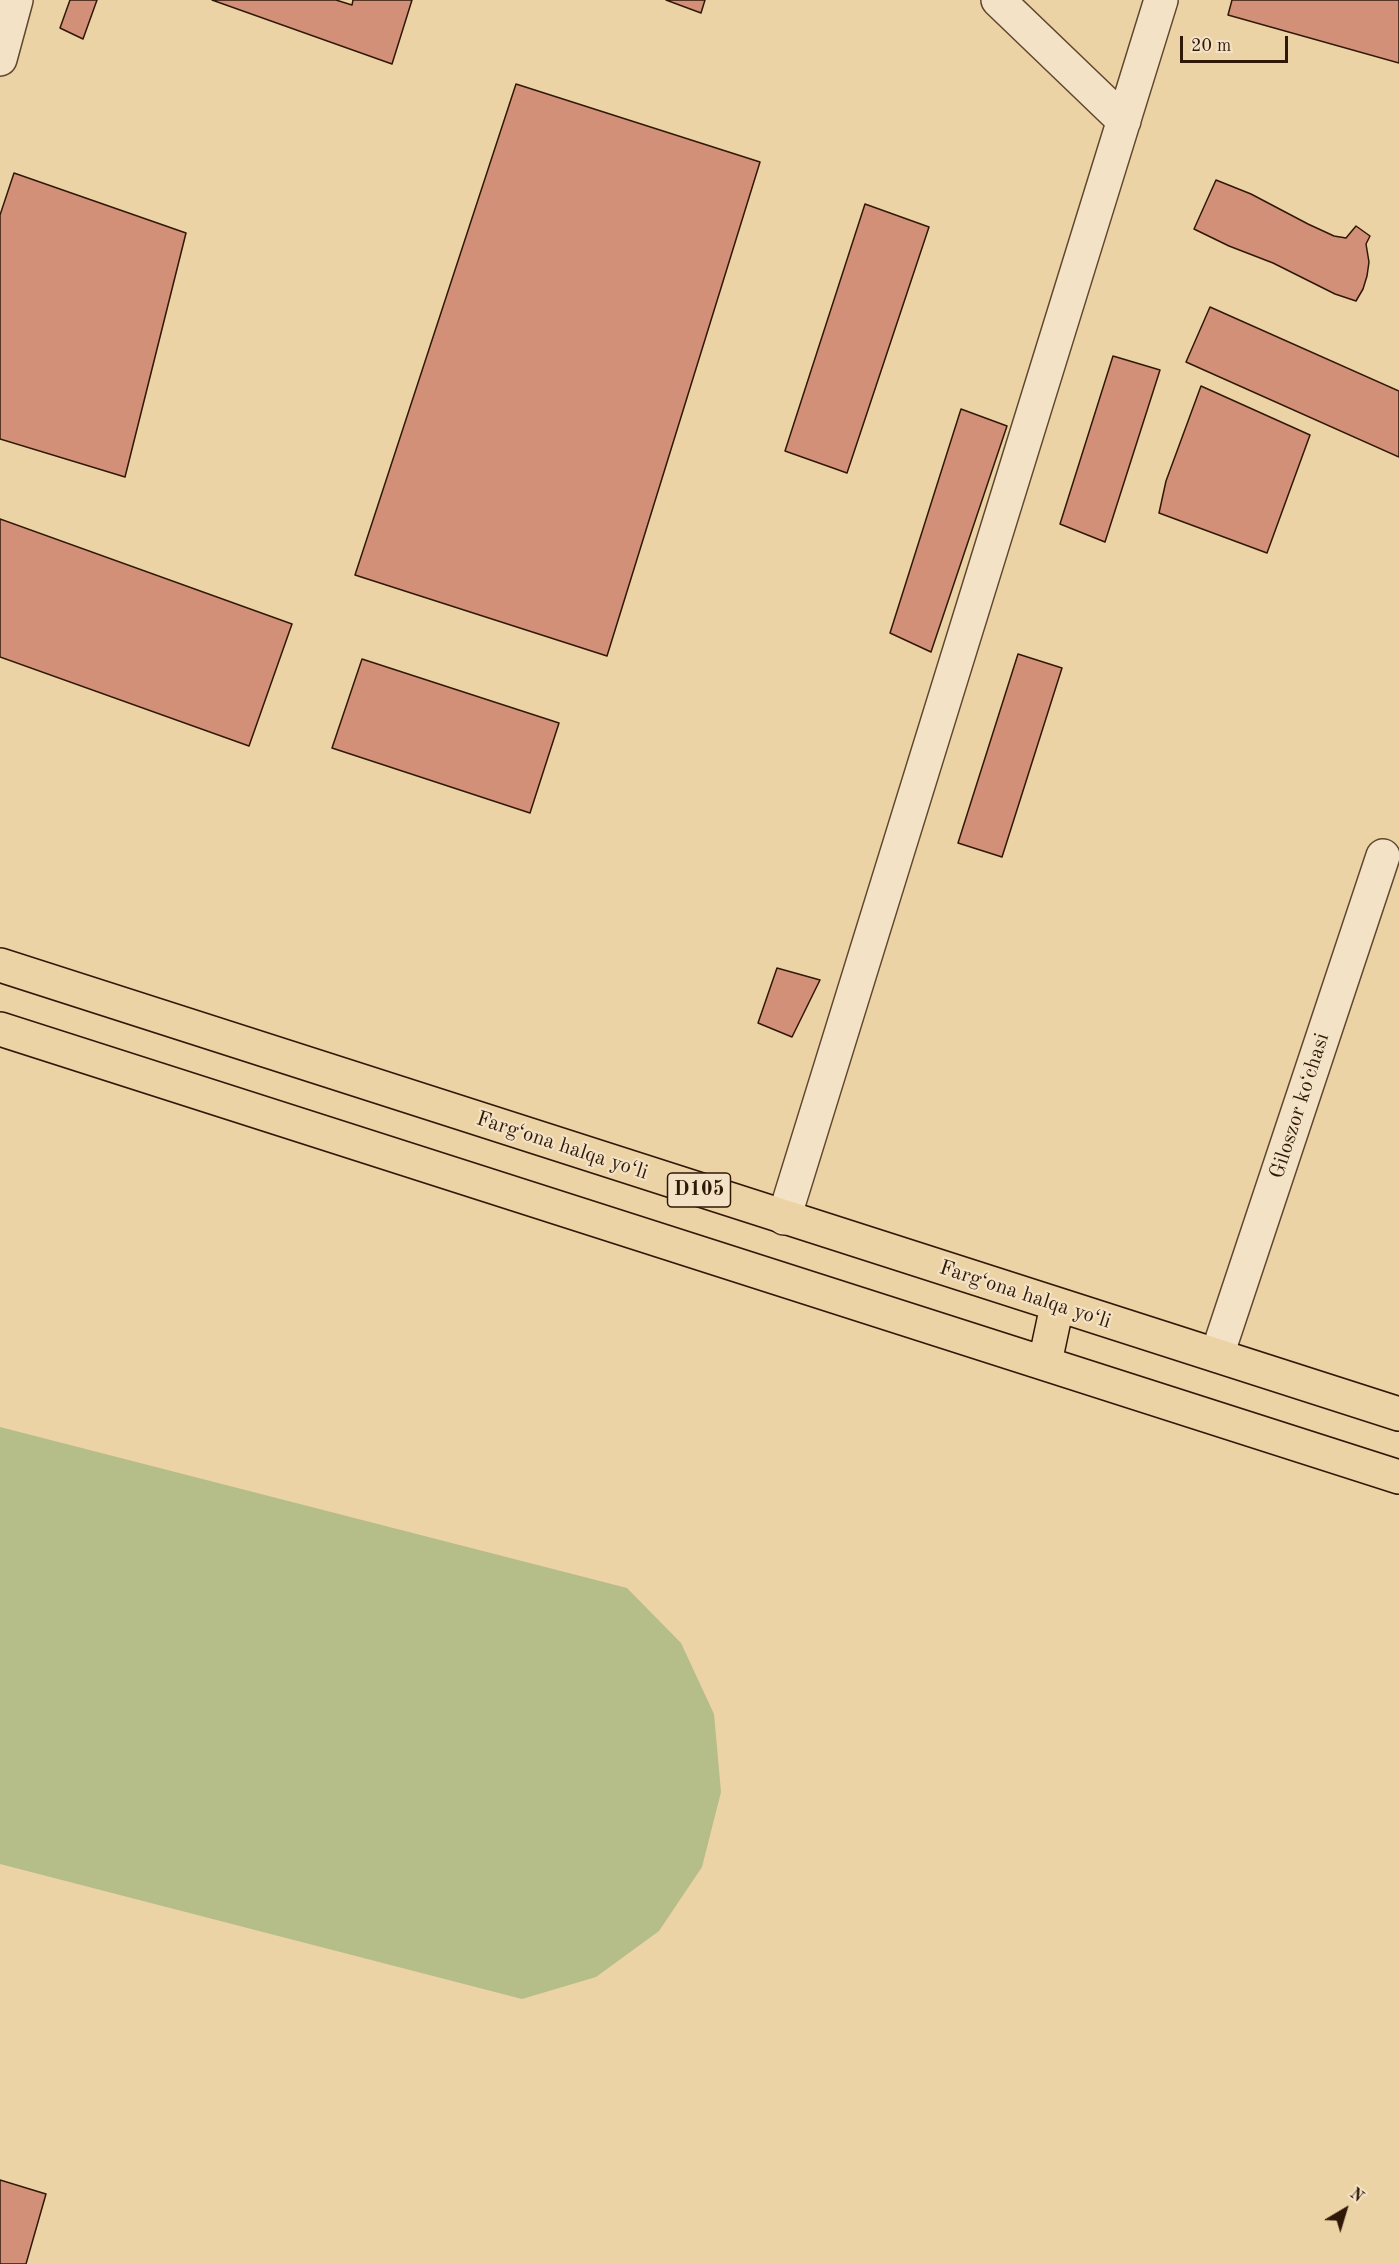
<!DOCTYPE html>
<meta charset="utf-8">
<style>
body{margin:0}
#map{position:relative;width:1399px;height:2264px;overflow:hidden;background:#ecd3a6;font-family:"Old Standard TT",serif}
canvas{display:block}
.north{position:absolute;left:1315px;top:2180px;width:60px;height:60px;-webkit-text-stroke:4px #f3e2c5;paint-order:stroke;rotate:38deg;font-size:16px;font-weight:700;line-height:24px;text-align:center;color:#301807}
.north::after{content:'';display:block;margin:auto;width:21px;height:27px;background:#301807;clip-path:polygon(50% 0,100% 100%,50% 72%,0 100%)}
.scale{position:absolute;left:1180px;top:36px;width:108px;height:27px;box-sizing:border-box;border:3px solid #301807;border-top:0;padding-left:8px;font-size:18px;line-height:21px;white-space:nowrap;color:#301807;-webkit-text-stroke:4px #f3e2c5;paint-order:stroke}
</style>
<div id="map">
<canvas width="1399" height="2264"></canvas>
<div class="north">N</div>
<div class="scale">20 m</div>
</div>
<script>
const g = document.querySelector('canvas').getContext('2d');
g.lineJoin = 'round';
function paint(path, color) {
  g.fillStyle = color;
  g.fill(path, 'evenodd');
}
function poly(rows) {
  const path = new Path2D();
  for (const r of rows) {
    path.moveTo(r[0], r[1]);
    for (let i = 2; i < r.length; i += 2) path.lineTo(r[i], r[i + 1]);
  }
  return path;
}
function strokePath(path, color, width, dash) {
  g.strokeStyle = color;
  g.lineWidth = width;
  g.lineCap = dash ? 'butt' : 'round';
  g.setLineDash(dash || []);
  g.stroke(path);
}
function label(font, color, halo, rows, align = 'center') {
  g.font = font + ' "Old Standard TT",serif';
  g.lineWidth = 4.5;
  g.setLineDash([]);
  g.textBaseline = 'middle';
  g.strokeStyle = halo;
  g.fillStyle = color;
  for (const [text, x, y, turn = 0] of rows) {
    g.save();
    g.translate(x, y);
    g.rotate((+turn || 0) * Math.PI / 180);
    g.textAlign = isNaN(turn) ? turn : align;
    if (halo) g.strokeText(text, 0, 0);
    g.fillText(text, 0, 0);
    g.restore();
  }
}
paint(poly([
 [0,1427,627,1588,681,1643,714,1714,721,1792,702,1867,659,1931,596,1977,522,1999,0,1864]
]), '#b5bd88');
const building = poly([
 [70,0,97,0,83,39,60,28,70,0],
 [212,0,336,0,352,5,353,0,412,0,392,64,212,0],
 [666,0,705,0,701,13,666,0],
 [1232,0,1399,0,1399,63,1228,15,1232,0],
 [516,84,760,162,607,656,355,575,516,84],
 [14,173,186,233,125,477,0,439,0,215,14,173],
 [1216,180,1251,194,1308,224,1334,236,1346,238,1356,226,1370,236,1366,244,1369,262,1367,276,1363,289,1356,301,1335,294,1273,263,1229,246,1194,229,1216,180],
 [865,204,929,227,847,473,785,451,865,204],
 [1210,307,1399,391,1399,457,1186,362,1210,307],
 [1113,356,1160,370,1105,542,1060,524,1113,356],
 [1201,386,1310,435,1267,553,1159,513,1166,481,1201,386],
 [961,409,1007,426,931,652,890,633,961,409],
 [0,519,292,624,249,746,0,657,0,519],
 [1018,654,1062,668,1002,857,958,843,1018,654],
 [362,659,559,723,530,813,332,748,362,659],
 [777,968,820,980,792,1037,758,1023,777,968],
 [0,2180,46,2194,26,2264,0,2264,0,2180]
]);
paint(building, '#d39078');
strokePath(building, '#301807', 1.5);
const minor = poly([
 [998,0,1124,121],
 [0,59,16,0],
 [784,1218,1161,0],
 [1217,1355,1383,856]
]);
const trunk = poly([
 [0,965,1399,1414],
 [0,1029,1399,1477],
 [1045,1362,1057,1306]
]);
strokePath(minor, '#5f472f', 36);
strokePath(trunk, '#301807', 36);
strokePath(minor, '#f3e2c5', 33);
strokePath(trunk, '#ecd3a6', 33);
for (const [x, y, w] of [
 [699,1190,63]
]) {
  const box = new Path2D();
  box.roundRect(x - w / 2, y - 17, w, 34, 4.5);
  g.fillStyle = '#f3e2c5';
  g.fill(box);
  strokePath(box, '#301807', 1.5);
}
label('bold 20px', '#301807', null, [
 ["D105",699,1190]
]);
label('21px', '#301807', '#f3e2c5', [
 ["Giloszor koʻchasi",1300,1106,-72],
 ["Farg‘ona halqa yo‘li",562,1146,18],
 ["Farg‘ona halqa yo‘li",1025,1295,18]
]);
</script>
